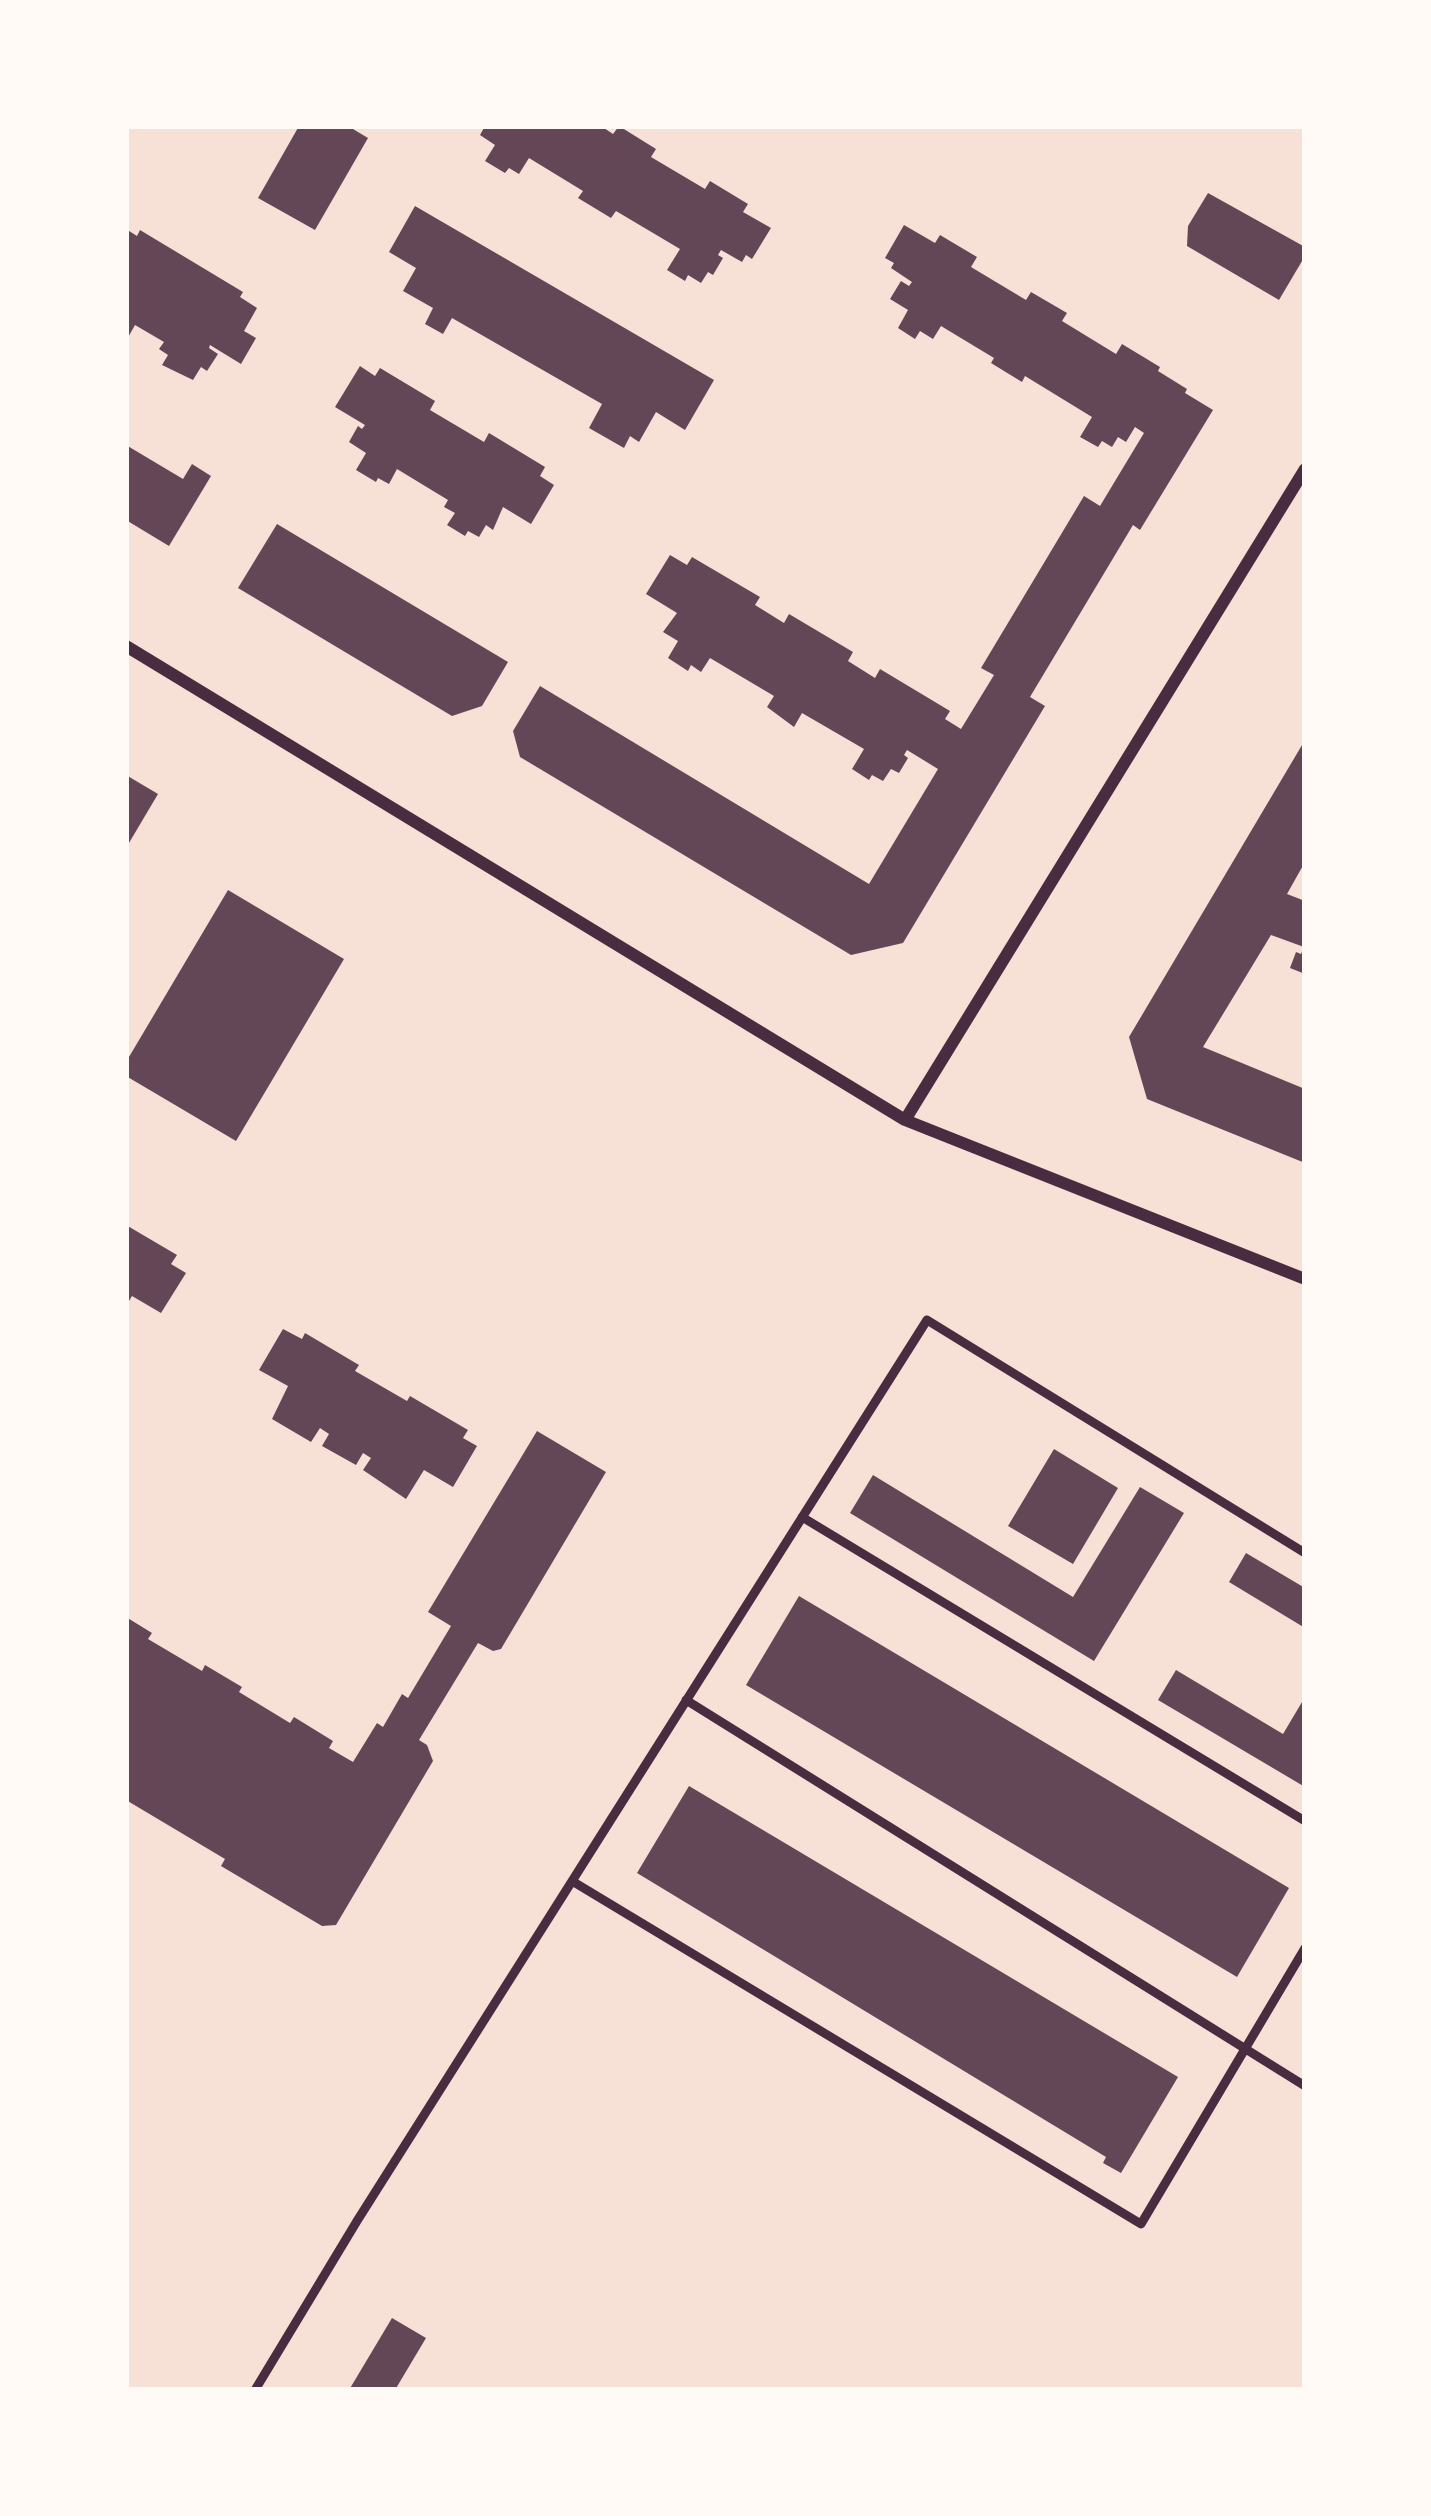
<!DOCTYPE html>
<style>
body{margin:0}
#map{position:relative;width:1431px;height:2516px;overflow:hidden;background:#f7e1d7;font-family:Merriweather,serif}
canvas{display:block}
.frame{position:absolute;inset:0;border:129px solid #fffaf5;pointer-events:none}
</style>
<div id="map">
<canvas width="1431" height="2516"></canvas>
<div class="frame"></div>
</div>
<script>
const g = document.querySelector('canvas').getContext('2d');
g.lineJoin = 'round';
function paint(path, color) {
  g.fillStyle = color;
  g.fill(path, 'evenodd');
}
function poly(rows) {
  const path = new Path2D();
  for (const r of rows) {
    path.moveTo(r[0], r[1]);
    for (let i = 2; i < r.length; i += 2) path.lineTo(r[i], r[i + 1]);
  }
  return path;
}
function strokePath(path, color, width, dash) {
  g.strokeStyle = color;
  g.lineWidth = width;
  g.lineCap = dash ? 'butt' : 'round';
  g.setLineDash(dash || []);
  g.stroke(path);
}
paint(poly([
 [299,126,348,126,368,138,315,230,258,198],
 [485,126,601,126,613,134,619,126,656,149,651,157,705,189,710,181,748,204,743,212,771,228,752,259,746,255,742,262,721,250,718,255,723,258,713,275,708,272,701,283,688,275,685,281,667,270,680,249,616,211,611,218,578,198,583,191,529,158,519,174,509,168,505,173,485,161,495,145,480,135],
 [1208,193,1305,247,1305,256,1279,300,1187,246,1188,226],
 [415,206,714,380,685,430,656,412,639,442,630,436,624,448,589,428,602,404,452,318,443,334,425,324,433,308,403,291,416,268,389,252],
 [904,225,935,243,940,235,977,257,971,267,1026,300,1031,292,1067,313,1062,321,1116,354,1122,344,1160,367,1158,371,1187,389,1185,393,1213,410,1140,530,1133,525,1030,697,1045,706,903,943,851,955,520,757,513,731,540,686,869,884,938,769,907,750,904,755,908,758,899,773,891,769,883,781,872,775,869,780,852,769,864,749,802,713,794,727,767,707,774,696,710,658,701,672,691,665,688,671,668,658,678,641,663,632,677,613,646,594,670,555,687,565,692,557,760,597,755,605,784,623,789,614,853,652,848,661,875,678,880,669,950,711,945,719,961,729,994,675,981,668,1084,496,1100,506,1144,433,1135,427,1126,442,1118,437,1112,447,1102,441,1098,447,1080,437,1092,417,1025,376,1022,382,991,363,994,358,941,326,933,339,920,331,915,339,898,328,908,310,890,299,901,281,909,286,912,282,891,268,894,263,885,258],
 [126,229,137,236,140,230,243,292,240,297,257,308,244,331,256,338,241,364,210,345,209,348,218,354,207,371,201,367,193,380,162,365,168,355,159,349,164,342,135,325,126,341],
 [360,366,375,376,380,368,435,401,430,410,484,442,489,433,545,467,540,476,554,485,531,524,503,507,493,530,486,525,479,537,468,531,465,536,447,525,455,513,444,507,448,500,397,469,389,484,378,478,376,482,356,470,366,453,349,442,358,426,362,429,365,425,335,407],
 [126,445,183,479,192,464,211,476,169,546,126,520],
 [277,524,508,662,482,706,452,716,238,588],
 [1305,740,1305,862,1287,894,1305,901,1305,974,1290,968,1296,952,1301,954,1304,947,1271,935,1203,1047,1305,1089,1305,1163,1147,1099,1129,1037],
 [126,775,158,794,126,848],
 [228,890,344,959,236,1141,126,1076,126,1062],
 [126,1225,177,1255,171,1264,186,1273,161,1313,132,1296,126,1306],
 [283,1329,302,1339,305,1333,359,1365,355,1371,407,1401,410,1396,468,1430,463,1438,477,1446,453,1487,424,1470,406,1499,363,1470,371,1458,363,1453,356,1465,322,1446,329,1434,320,1428,311,1442,272,1419,288,1386,259,1370],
 [537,1431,606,1472,501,1649,493,1651,478,1643,419,1740,427,1745,433,1761,336,1925,322,1926,221,1866,225,1859,126,1800,126,1617,152,1633,148,1639,202,1671,205,1665,242,1687,239,1692,290,1723,294,1717,333,1741,329,1748,353,1762,377,1723,383,1727,402,1694,408,1698,451,1626,428,1612],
 [1054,1449,1118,1488,1073,1564,1008,1526],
 [873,1475,1073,1597,1140,1487,1184,1513,1094,1661,850,1513],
 [1246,1553,1305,1588,1305,1628,1229,1582],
 [799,1596,1289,1888,1237,1977,746,1685],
 [1176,1670,1283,1734,1305,1697,1305,1787,1158,1700],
 [689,1786,1178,2077,1121,2173,1103,2163,1106,2157,637,1873],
 [392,2318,426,2338,395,2390,349,2390]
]), '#644757');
strokePath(poly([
 [802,1517,1305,1821],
 [686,1700,1305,2086],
 [572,1881,1141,2224,1305,1948],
 [255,2390,357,2221,927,1320,1305,1553]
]), '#4a2c40', 9);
strokePath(poly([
 [126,646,905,1120,1305,1279],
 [905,1120,1305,469]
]), '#4a2c40', 12);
</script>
